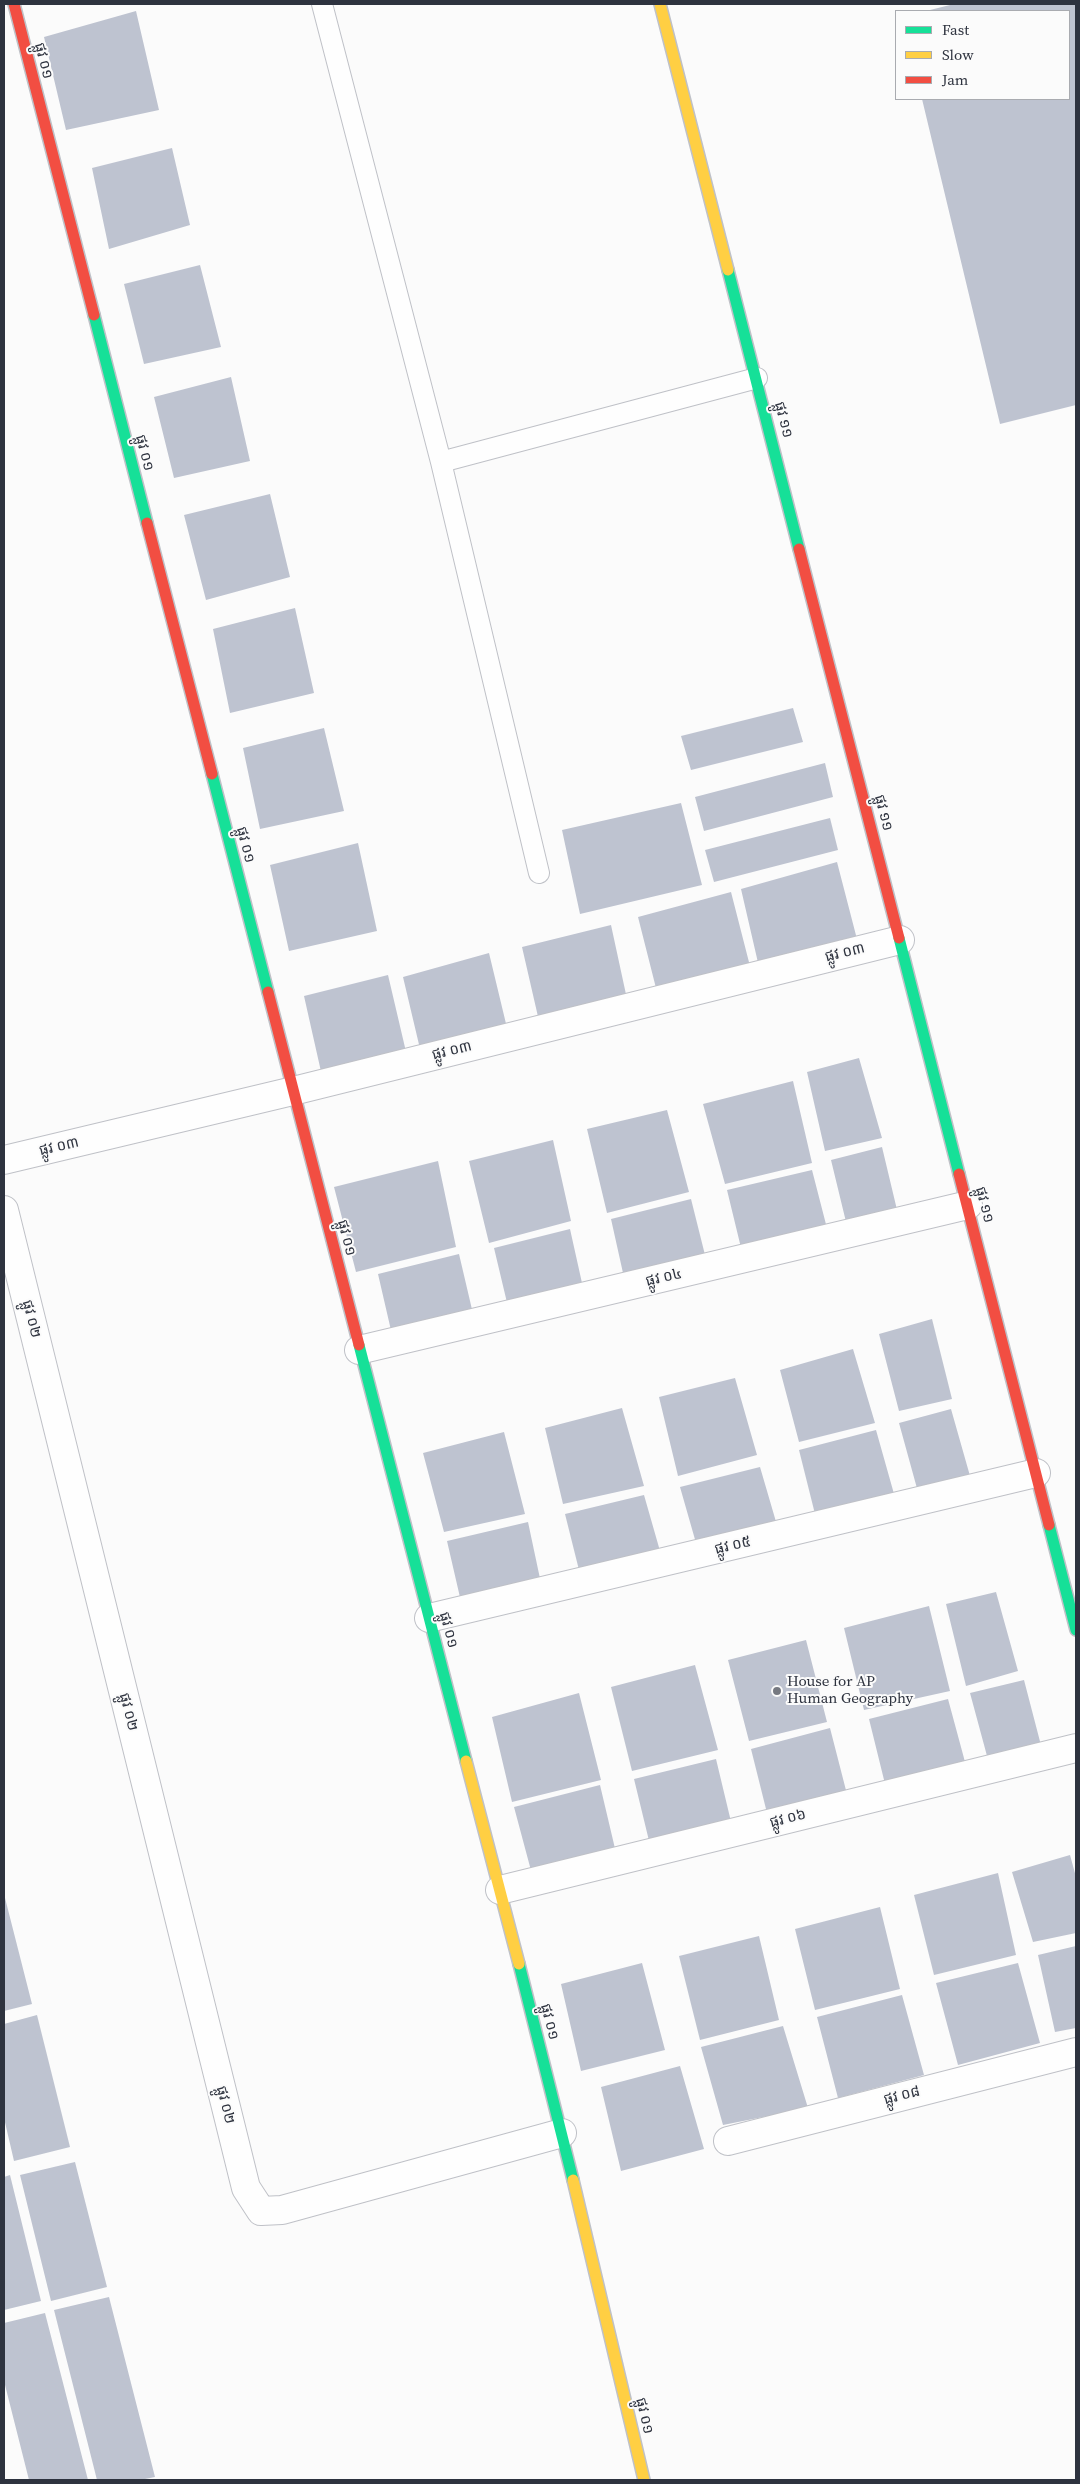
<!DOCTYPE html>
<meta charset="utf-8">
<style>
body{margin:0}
#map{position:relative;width:1080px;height:2484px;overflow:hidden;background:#fbfbfb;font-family:"Source Serif 4",serif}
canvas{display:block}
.frame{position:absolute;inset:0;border:5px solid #2e333f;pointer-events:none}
.legend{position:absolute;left:895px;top:10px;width:175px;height:90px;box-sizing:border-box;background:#fbfbfb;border:1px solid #a9abb0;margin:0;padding:6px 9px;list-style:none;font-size:15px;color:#2e333f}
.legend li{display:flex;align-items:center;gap:10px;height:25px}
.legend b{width:25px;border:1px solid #a9abb0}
</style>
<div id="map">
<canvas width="1080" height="2484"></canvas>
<div class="frame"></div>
<ul class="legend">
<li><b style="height:6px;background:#16e098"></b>Fast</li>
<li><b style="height:6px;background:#ffcf43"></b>Slow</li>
<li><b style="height:6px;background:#f24e42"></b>Jam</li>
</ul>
</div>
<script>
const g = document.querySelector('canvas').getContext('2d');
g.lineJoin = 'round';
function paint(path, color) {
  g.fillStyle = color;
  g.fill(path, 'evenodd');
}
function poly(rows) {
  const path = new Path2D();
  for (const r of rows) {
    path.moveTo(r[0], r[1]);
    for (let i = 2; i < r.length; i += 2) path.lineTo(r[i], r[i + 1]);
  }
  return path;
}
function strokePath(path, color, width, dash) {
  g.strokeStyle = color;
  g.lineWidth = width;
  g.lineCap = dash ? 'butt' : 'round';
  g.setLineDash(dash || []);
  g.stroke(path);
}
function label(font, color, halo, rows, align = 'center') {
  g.font = font + ' "Source Serif 4","Noto Sans Khmer",serif';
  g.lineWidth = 4;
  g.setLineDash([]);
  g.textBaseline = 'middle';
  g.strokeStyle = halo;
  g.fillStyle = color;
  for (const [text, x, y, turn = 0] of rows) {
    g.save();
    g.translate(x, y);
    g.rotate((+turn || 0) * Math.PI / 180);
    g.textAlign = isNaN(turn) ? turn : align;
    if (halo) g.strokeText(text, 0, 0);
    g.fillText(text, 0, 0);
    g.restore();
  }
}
paint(poly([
 [954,4,1076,4,1076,405,1000,424,922,99,1069,99,1069,11,926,11],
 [136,11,159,110,66,130,44,37],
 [172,148,190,225,109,249,92,168],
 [200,265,221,347,144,364,124,284],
 [231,377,250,461,174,478,154,397],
 [270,494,290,577,206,600,184,515],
 [295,608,314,693,230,713,213,629],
 [793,708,803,742,691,770,681,736],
 [324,728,344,811,260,829,243,748],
 [825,763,833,797,704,831,695,797],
 [681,803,702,885,580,914,562,830],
 [830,818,838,850,714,882,705,850],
 [358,843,377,931,289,951,270,865],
 [837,862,858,943,759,967,741,889],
 [731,892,751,970,657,992,638,917],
 [611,925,627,999,539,1021,522,947],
 [489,953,508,1032,421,1053,403,977],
 [388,975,407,1056,322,1076,304,996],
 [859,1058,882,1138,825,1151,807,1072],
 [793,1081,812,1163,725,1184,703,1104],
 [667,1110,689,1192,607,1213,587,1129],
 [553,1140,571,1221,489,1243,469,1161],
 [882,1147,898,1214,847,1226,831,1160],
 [438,1161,456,1247,356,1272,334,1187],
 [812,1170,829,1236,743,1256,727,1190],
 [691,1199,707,1263,625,1282,611,1219],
 [570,1229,584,1292,509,1311,494,1248],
 [459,1254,474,1318,393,1339,378,1274],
 [932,1319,952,1399,899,1411,879,1334],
 [853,1349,875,1423,799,1442,780,1370],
 [735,1378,757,1455,678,1476,659,1397],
 [622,1408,644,1486,563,1504,545,1428],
 [951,1409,972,1483,918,1492,899,1423],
 [876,1430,896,1501,816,1518,799,1450],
 [504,1432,525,1514,444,1532,423,1453],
 [760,1467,779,1532,698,1550,680,1487],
 [644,1495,662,1558,581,1578,565,1514],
 [528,1522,542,1588,462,1606,447,1541],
 [996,1592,1018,1671,966,1686,946,1604],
 [929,1606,950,1691,864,1710,844,1628],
 [806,1640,827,1722,749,1741,728,1660],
 [695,1665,718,1750,632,1771,611,1687],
 [1024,1680,1043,1753,990,1767,970,1693],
 [579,1693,601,1780,512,1802,492,1717],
 [948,1699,968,1773,887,1792,869,1719],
 [830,1728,849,1802,769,1821,751,1749],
 [716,1759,733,1830,651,1849,634,1779],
 [600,1785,617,1857,533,1878,514,1807],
 [1070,1855,1076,1877,1076,1933,1033,1942,1012,1872],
 [998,1873,1016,1955,934,1975,914,1895],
 [4,1894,32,2004,4,2011],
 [880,1907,900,1989,815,2010,795,1929],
 [759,1936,779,2020,700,2040,679,1956],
 [1076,1946,1076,2028,1055,2032,1038,1955],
 [642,1963,665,2050,581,2071,561,1984],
 [1018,1963,1040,2043,958,2065,936,1983],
 [902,1995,924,2075,838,2098,817,2017],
 [37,2015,70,2147,14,2161,4,2118,4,2024],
 [783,2026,808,2108,723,2125,701,2047],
 [680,2066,704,2149,621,2171,601,2087],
 [75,2162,107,2287,51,2301,20,2175],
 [10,2175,41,2301,4,2310,4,2177],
 [109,2297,155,2477,140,2480,97,2480,54,2310],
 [45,2313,88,2480,29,2480,4,2381,4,2323]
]), '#bec3d0');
const lane = poly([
 [322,4,441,462,539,873],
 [441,462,757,378]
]);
const street = poly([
 [4,1160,293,1091,900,940],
 [4,1210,246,2188,261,2211,282,2210,562,2133],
 [359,1350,968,1205],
 [429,1618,1036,1473],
 [500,1890,1076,1748],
 [728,2141,1076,2052]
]);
const fast = poly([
 [728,270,799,549],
 [94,315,147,523],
 [212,774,268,992],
 [899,938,959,1174],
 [359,1345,466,1761],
 [1049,1525,1076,1630],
 [519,1964,573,2180]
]);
const slow = poly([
 [660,4,728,270],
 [466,1761,519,1964],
 [573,2180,644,2480]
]);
const jam = poly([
 [14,4,94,315],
 [147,523,212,774],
 [799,549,899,938],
 [268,992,359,1345],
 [959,1174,1049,1525]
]);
strokePath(lane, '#bfc1c7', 22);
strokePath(street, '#bfc1c7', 30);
strokePath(fast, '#bfc1c7', 14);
strokePath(slow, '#bfc1c7', 14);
strokePath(jam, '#bfc1c7', 14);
strokePath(lane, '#fefefe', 20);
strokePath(street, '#fefefe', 28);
strokePath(fast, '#16e098', 11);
strokePath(slow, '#ffcf43', 11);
strokePath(jam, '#f24e42', 11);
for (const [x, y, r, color] of [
 [777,1691,5,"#767981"]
]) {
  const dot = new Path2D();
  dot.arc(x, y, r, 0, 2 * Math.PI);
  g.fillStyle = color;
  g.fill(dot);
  strokePath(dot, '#fbfbfb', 2);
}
label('15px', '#2e333f', '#fbfbfb', [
 ["ផ្លូវ ០១",43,61,76],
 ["ផ្លូវ ១១",783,420,76],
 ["ផ្លូវ ០១",144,453,76],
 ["ផ្លូវ ១១",883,813,76],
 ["ផ្លូវ ០១",245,845,76],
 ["ផ្លូវ ០៣",845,953,-14],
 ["ផ្លូវ ០៣",452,1051,-14],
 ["ផ្លូវ ០៣",59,1147,-13],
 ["ផ្លូវ ១១",984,1205,76],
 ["ផ្លូវ ០១",346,1238,76],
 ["ផ្លូវ ០៤",664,1278,-13],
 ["ផ្លូវ ០២",31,1319,76],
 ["ផ្លូវ ០៥",733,1546,-13],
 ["ផ្លូវ ០១",448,1630,75],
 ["ផ្លូវ ០២",128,1712,76],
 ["ផ្លូវ ០៦",788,1819,-14],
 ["ផ្លូវ ០១",549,2022,76],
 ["ផ្លូវ ០៨",902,2096,-14],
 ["ផ្លូវ ០២",225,2105,76],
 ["ផ្លូវ ០១",644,2416,77]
]);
label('15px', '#2e333f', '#fbfbfb', [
 ["House for AP",787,1682],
 ["Human Geography",787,1699]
], 'left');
</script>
